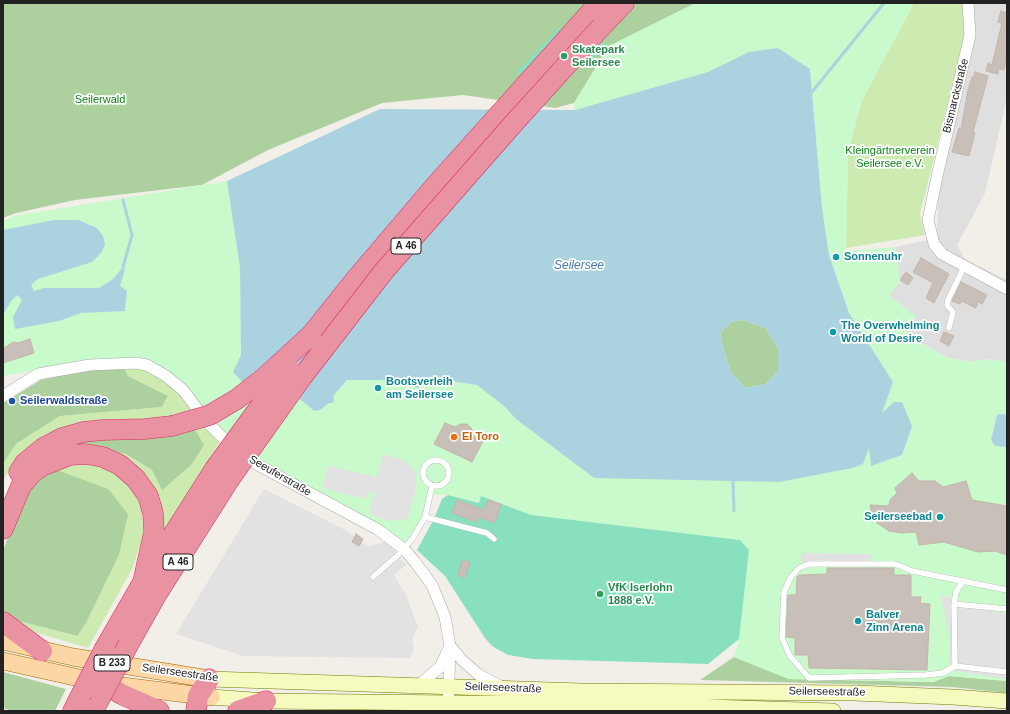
<!DOCTYPE html>
<meta charset="utf-8">
<style>
body{margin:0}
#map{position:relative;width:1010px;height:714px;overflow:hidden;background:#f2efe9;font-family:Helvetica,sans-serif}
canvas{display:block}
.frame{position:absolute;inset:0;border:4px solid #222;pointer-events:none}
</style>
<div id="map">
<canvas width="1010" height="714"></canvas>
<div class="frame"></div>
</div>
<script>
const g = document.querySelector('canvas').getContext('2d');
g.lineJoin = 'round';
function paint(path, color) {
  g.fillStyle = color;
  g.fill(path, 'evenodd');
}
function poly(rows) {
  const path = new Path2D();
  for (const r of rows) {
    if (r.length === 3) {
      path.moveTo(r[0] + r[2], r[1]);
      path.arc(r[0], r[1], r[2], 0, 2 * Math.PI);
      continue;
    }
    path.moveTo(r[0], r[1]);
    for (let i = 2; i < r.length; i += 2) path.lineTo(r[i], r[i + 1]);
  }
  return path;
}
function strokePath(path, color, width, dash) {
  g.strokeStyle = color;
  g.lineWidth = width;
  g.lineCap = dash ? 'butt' : 'round';
  g.setLineDash(dash || []);
  g.stroke(path);
}
function label(font, color, halo, rows, align = 'center') {
  g.font = font + ' Helvetica,sans-serif';
  g.lineWidth = 3.5;
  g.setLineDash([]);
  g.textBaseline = 'middle';
  g.strokeStyle = halo;
  g.fillStyle = color;
  for (const [text, x, y, turn = 0] of rows) {
    g.save();
    g.translate(x, y);
    g.rotate((+turn || 0) * Math.PI / 180);
    g.textAlign = isNaN(turn) ? turn : align;
    if (halo) g.strokeText(text, 0, 0);
    g.fillText(text, 0, 0);
    g.restore();
  }
}
paint(poly([
 [972,3,1007,3,1007,98,985,193,957,245,965,259,1007,280,1007,362,989,359,972,362,949,358,906,335,916,316,889,296,900,281,895,247,937,238,939,182]
]), '#e0dfdf');
paint(poly([
 [914,3,967,3,965,34,920,214,925,235,846,248,848,152,862,100],
 [123,366,145,369,161,377,178,392,192,411,157,420,67,427,40,438,21,453,3,480,3,464,16,444,60,416,162,407,168,396,128,376],
 [204,422,221,440,154,546,159,532,127,466,64,441,126,454,152,470,162,490,194,428],
 [94,462,115,472,131,485,142,507,143,536,133,567,88,648,31,631,11,619,76,636,86,623,119,555,57,470,56,464]
]), '#cdebb0');
paint(poly([
 [3,3,696,3,609,46,574,103,555,108,463,95,382,103,268,150,202,185,75,200,16,213,3,218],
 [742,320,766,328,778,349,778,371,766,384,745,388,731,372,724,352,720,333,731,322],
 [123,366,128,376,168,396,162,407,60,416,16,444,3,464,3,403,41,380,85,370],
 [194,428,204,445,191,465,162,490,152,470,126,454,75,445,94,435],
 [57,470,108,489,128,514,119,555,86,623,77,636,11,619,3,611,3,551,24,492,39,476],
 [734,657,789,679,933,682,949,676,1007,681,1007,693,952,687,700,680],
 [3,672,66,689,55,711,12,711,3,708]
]), '#add19e');
paint(poly([
 [696,3,914,3,862,100,848,152,846,251,895,247,900,281,889,296,916,316,906,335,949,358,971,362,989,359,1007,362,1007,681,949,676,933,682,789,679,734,657,739,639,740,540,531,515,482,496,479,503,448,495,428,495,421,521,404,547,258,464,149,363,69,364,3,376,3,221,14,216,227,181,240,268,241,355,233,372,294,394,314,411,320,410,329,402,333,396,347,380,383,380,417,388,445,380,478,385,503,405,516,419,594,478,870,447,871,466,881,414,893,382,849,313,829,255,822,208,810,69,778,48,749,52,708,72,575,110,574,103,609,46]
]), '#c8facc');
paint(poly([
 [560,27,609,46,584,66,516,73],
 [448,495,479,503,481,496,531,515,740,540,749,550,739,639,708,664,533,659,508,655,492,646,485,638,445,576,417,550,434,519,442,499]
]), '#88e0be');
paint(poly([
 [383,454,400,459,408,464,416,473,415,492,407,519,386,521,369,513,374,493,368,492,366,499,322,488,328,466,377,477],
 [264,489,347,531,368,547,388,541,406,565,394,575,406,595,418,627,412,639,414,649,410,658,243,656,176,634],
 [801,553,871,554,871,562,801,562],
 [940,595,1007,615,1007,679,949,670,949,631]
]), '#e2e2e2');
paint(poly([
 [778,48,810,69,822,208,829,255,849,313,893,382,882,413,894,402,902,402,912,426,902,455,871,466,869,448,863,464,852,468,779,482,594,478,516,419,504,406,477,385,445,380,417,388,383,380,347,380,333,396,334,400,333,403,329,403,320,410,314,411,294,394,258,399,233,372,241,355,240,268,227,181,380,109,575,110,708,72,749,52],
 [742,320,766,328,778,349,778,371,766,384,745,388,731,372,724,352,720,333,731,322],
 [54,220,78,220,97,228,103,236,105,244,102,252,92,262,38,279,31,285,34,291,43,288,99,288,112,280,123,267,125,269,120,286,127,291,125,311,81,313,59,321,15,329,13,317,22,300,17,295,11,301,3,315,3,230],
 [1001,414,1007,415,1007,447,995,446,991,440,997,415]
]), '#aad3df');
strokePath(poly([
 [812,92,884,3],
 [123,267,132,235,123,200],
 [733,481,734,511]
]), '#aad3df', 3);
const building = poly([
 [1001,11,1007,13,1007,58,1004,70,999,69,998,74,986,71,988,63,992,65,1002,23,998,22,1001,11],
 [975,72,988,76,973,132,975,133,969,156,952,152,959,128,961,129,968,90,972,77,974,77,975,72],
 [921,258,949,274,934,303,926,298,933,283,913,272,921,258],
 [906,272,913,278,908,285,900,280,906,272],
 [961,282,987,295,982,304,978,302,976,308,961,301,960,304,952,301,961,282],
 [944,332,954,336,949,346,940,341,944,332],
 [30,339,34,353,3,363,3,349,13,342,18,343,30,339],
 [445,423,455,427,461,424,467,424,472,429,473,436,483,441,472,462,434,444,445,423],
 [912,473,919,481,935,481,943,487,966,481,972,500,1007,506,1007,555,995,551,978,552,944,542,919,545,916,532,902,533,889,531,877,523,871,510,870,505,889,506,890,500,897,493,895,488,912,473],
 [457,500,484,510,488,500,501,504,495,523,478,517,477,522,452,513,457,500],
 [356,534,363,539,359,546,352,542,356,534],
 [462,560,470,562,465,578,458,575,462,560],
 [827,568,894,568,894,575,911,575,911,597,921,597,920,603,930,604,927,670,809,668,808,655,795,655,795,638,786,637,788,595,796,595,797,577,799,575,827,574,827,568]
]);
paint(building, '#c7bfb8');
strokePath(building, '#c4b6ab', 1);
const service = poly([
 [949,328,953,312,947,305,948,300,964,267],
 [436,473,13],
 [425,517,487,533,494,539],
 [373,577,398,555,413,538,425,517,432,486],
 [963,581,956,592,954,604,955,666,1007,672],
 [954,604,1007,609],
 [955,666,943,673,926,675,809,678,790,656,782,638,784,592,791,577,799,568,809,564,895,564,912,571,1007,590]
]);
const minor = poly([
 [968,3,970,35,938,172,928,220,934,244,942,254,1007,289],
 [3,396,38,374,90,365,136,363,147,365,166,376,183,390,209,424,227,442,256,464,377,529,404,549,415,562,432,585,445,617,450,646,448,711],
 [450,646,462,660,479,675,502,687],
 [419,685,440,667,449,648]
]);
const secondary = poly([
 [209,679,582,691,854,693,953,697,1007,701],
 [211,697,266,701,644,705,833,711]
]);
const primary = poly([
 [3,641,73,657,209,679],
 [3,661,106,684,211,697]
]);
const motorway = poly([
 [601,27,624,3],
 [311,335,355,280,435,186,599,3],
 [19,472,25,463,43,448,62,438,83,432,102,430,145,429,172,426],
 [3,529,21,486,32,473,42,466,70,455,86,454,103,457,120,465,136,479,148,496,153,513,154,532,143,582],
 [3,622,42,651],
 [128,645,155,597,229,480],
 [105,648,143,582,214,470],
 [106,684,121,694,159,711],
 [73,711,81,695],
 [93,711,101,696],
 [196,711,198,696,209,679],
 [238,711,266,701]
]);
strokePath(service, '#a9a9a9', 6);
strokePath(minor, '#a9a9a9', 12);
strokePath(secondary, '#707d05', 16);
strokePath(primary, '#a06b00', 18);
strokePath(motorway, '#dc2a67', 21);
strokePath(service, '#fff', 5.5);
strokePath(minor, '#fff', 11);
strokePath(secondary, '#f7fabf', 15);
strokePath(primary, '#fcd6a4', 17);
strokePath(motorway, '#e892a2', 20);
const motorwayBridge = poly([
 [172,426,210,415,237,399,264,378,311,335],
 [214,470,288,368],
 [229,480,302,377,384,271,513,124,601,27],
 [81,695,105,648],
 [101,696,128,645]
]);
strokePath(motorwayBridge, '#dc2a67', 21, []);
strokePath(motorwayBridge, '#e892a2', 20);
for (const [x, y, r, color] of [
 [564,56,4,"#2e9e5b"],
 [836,257,4,"#0f9aa8"],
 [833,332,4,"#0f9aa8"],
 [378,388,4,"#0f9aa8"],
 [12,401,4,"#1a4fb4"],
 [454,437,4,"#e8710a"],
 [940,517,4,"#0f9aa8"],
 [600,594,4,"#2e9e5b"],
 [858,621,4,"#0f9aa8"]
]) {
  const dot = new Path2D();
  dot.arc(x, y, r, 0, 2 * Math.PI);
  g.fillStyle = color;
  g.fill(dot);
  strokePath(dot, '#fff', 1.5);
}
for (const [x, y, w] of [
 [406,246,30],
 [178,562,30],
 [112,663,36]
]) {
  const box = new Path2D();
  box.roundRect(x - w / 2, y - 8, w, 16, 3);
  g.fillStyle = '#fff';
  g.fill(box);
  strokePath(box, '#222', 1);
}
label('bold 10px', '#222', null, [
 ["A 46",406,246],
 ["A 46",178,562],
 ["B 233",112,663]
]);
label('bold 11px', '#27864d', '#fff', [
 ["Skatepark",572,50],
 ["Seilersee",572,63],
 ["VfK Iserlohn",608,588],
 ["1888 e.V.",608,601]
], 'left');
label('11px', '#222', '#fff', [
 ["Bismarckstraße",956,96,-76],
 ["Seeuferstraße",280,476,30],
 ["Seilerseestraße",180,673,8],
 ["Seilerseestraße",503,688,2],
 ["Seilerseestraße",827,692,1]
]);
label('11px', '#0c8416', '#fff', [
 ["Seilerwald",100,100],
 ["Kleingärtnerverein",890,151],
 ["Seilersee e.V.",890,164]
]);
label('bold 11px', '#0d838f', '#fff', [
 ["Sonnenuhr",844,257],
 ["The Overwhelming",841,326],
 ["World of Desire",841,339],
 ["Bootsverleih",386,382],
 ["am Seilersee",386,395],
 ["Seilerseebad",932,517,"right"],
 ["Balver",866,615],
 ["Zinn Arena",866,628]
], 'left');
label('bold 11px', '#164399', '#fff', [
 ["Seilerwaldstraße",20,401]
], 'left');
label('bold 11px', '#c56008', '#fff', [
 ["El Toro",462,437]
], 'left');
label('italic 12px', '#4a7aab', '#fff', [
 ["Seilersee",579,266]
]);
</script>
